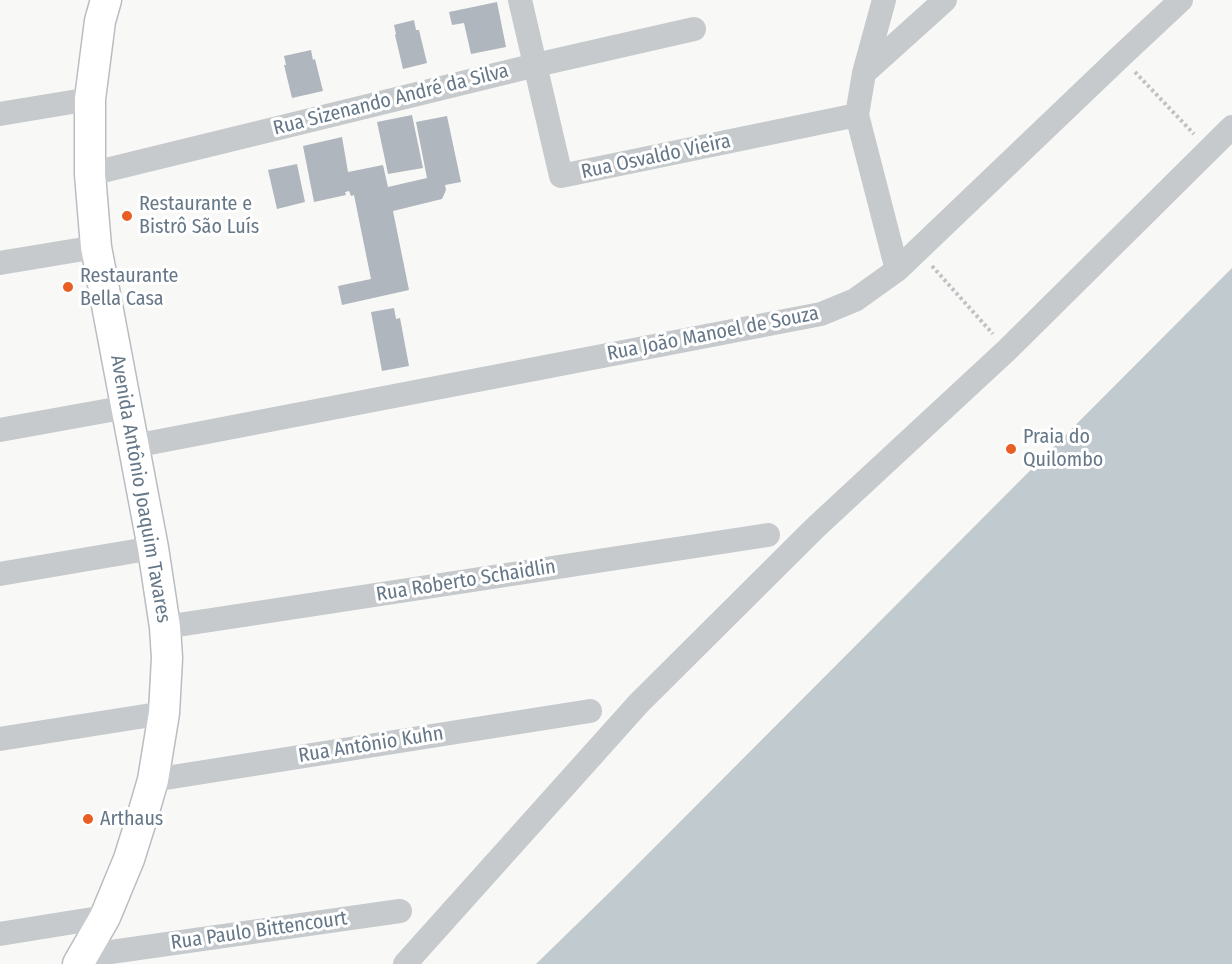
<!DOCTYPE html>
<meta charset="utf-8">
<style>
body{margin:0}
canvas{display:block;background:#f8f8f6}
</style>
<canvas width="1232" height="964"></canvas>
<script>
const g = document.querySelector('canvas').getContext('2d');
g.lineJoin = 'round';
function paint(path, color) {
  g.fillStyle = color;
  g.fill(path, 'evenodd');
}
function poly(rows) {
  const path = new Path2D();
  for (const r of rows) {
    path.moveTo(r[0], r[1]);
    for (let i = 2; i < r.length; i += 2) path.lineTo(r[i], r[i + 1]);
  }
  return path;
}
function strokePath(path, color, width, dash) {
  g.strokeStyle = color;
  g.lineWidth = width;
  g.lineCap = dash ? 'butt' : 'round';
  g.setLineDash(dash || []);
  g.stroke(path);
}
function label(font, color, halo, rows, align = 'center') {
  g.font = font + ' "Fira Sans Condensed",sans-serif';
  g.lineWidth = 6;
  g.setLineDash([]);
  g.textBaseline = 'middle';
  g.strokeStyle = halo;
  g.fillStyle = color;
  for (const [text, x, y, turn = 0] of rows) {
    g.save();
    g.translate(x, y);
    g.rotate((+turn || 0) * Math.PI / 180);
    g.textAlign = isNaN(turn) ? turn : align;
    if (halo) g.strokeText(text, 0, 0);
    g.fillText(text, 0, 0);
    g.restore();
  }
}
paint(poly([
 [1232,268,1232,964,536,964,614,888]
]), '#c1cacf');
paint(poly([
 [497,2,506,47,471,54,464,23,452,25,449,12],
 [414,20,416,30,419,30,427,63,403,69,395,35,396,34,394,25],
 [311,50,313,60,315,59,323,91,292,98,284,65,286,65,284,56],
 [412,115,423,168,388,174,377,122],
 [447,116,461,182,445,185,446,190,442,199,393,211,409,290,342,305,338,286,371,279,354,195,351,196,349,191,345,192,346,195,314,202,303,146,342,137,348,172,383,165,388,187,427,178,416,122],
 [297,164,305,202,277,209,268,170],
 [394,308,396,319,400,318,409,366,382,371,371,312]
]), '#afb6bd');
const major = poly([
 [78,964,105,917,129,859,144,811,153,780,164,713,167,658,165,627,153,548,96,247,90,174,90,99,100,21,106,0]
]);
strokePath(major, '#b9bdc1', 33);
strokePath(poly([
 [1135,72,1194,134],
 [932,266,993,334]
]), '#bfc2c4', 4, [3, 3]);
strokePath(poly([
 [520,0,561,176,857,115],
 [884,0,864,73,857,115,897,270],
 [864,73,945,0],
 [0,114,90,99],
 [90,174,536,65,694,29],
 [0,263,96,247],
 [0,430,127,407],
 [134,446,821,314,855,300,897,270,1120,57,1181,0],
 [0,574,153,548],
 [165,627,768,535],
 [0,739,164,713],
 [153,780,590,711],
 [0,934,105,917],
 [83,956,400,911],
 [405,964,639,703,816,527,1007,350,1232,127]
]), '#c6cacd', 24);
strokePath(major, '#fff', 30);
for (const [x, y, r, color] of [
 [127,216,6,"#e95e25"],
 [68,287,6,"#e95e25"],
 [1011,449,6,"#e95e25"],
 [88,819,6,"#e95e25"]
]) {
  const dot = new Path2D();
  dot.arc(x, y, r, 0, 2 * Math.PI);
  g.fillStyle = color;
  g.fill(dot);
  strokePath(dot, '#fff', 2);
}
label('20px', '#678', '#fff', [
 ["Rua Sizenando André da Silva",391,100,-14],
 ["Rua Osvaldo Vieira",656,157,-12],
 ["Rua João Manoel de Souza",713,334,-11],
 ["Avenida Antônio Joaquim Tavares",140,489,80],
 ["Rua Roberto Schaidlin",466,581,-9],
 ["Rua Antônio Kuhn",371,745,-9],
 ["Rua Paulo Bittencourt",259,931,-8]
]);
label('20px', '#678', '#fff', [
 ["Restaurante e",139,204],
 ["Bistrô São Luís",139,227],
 ["Restaurante",80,276],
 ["Bella Casa",80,299],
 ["Praia do",1023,437],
 ["Quilombo",1023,460],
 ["Arthaus",100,819]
], 'left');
</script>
